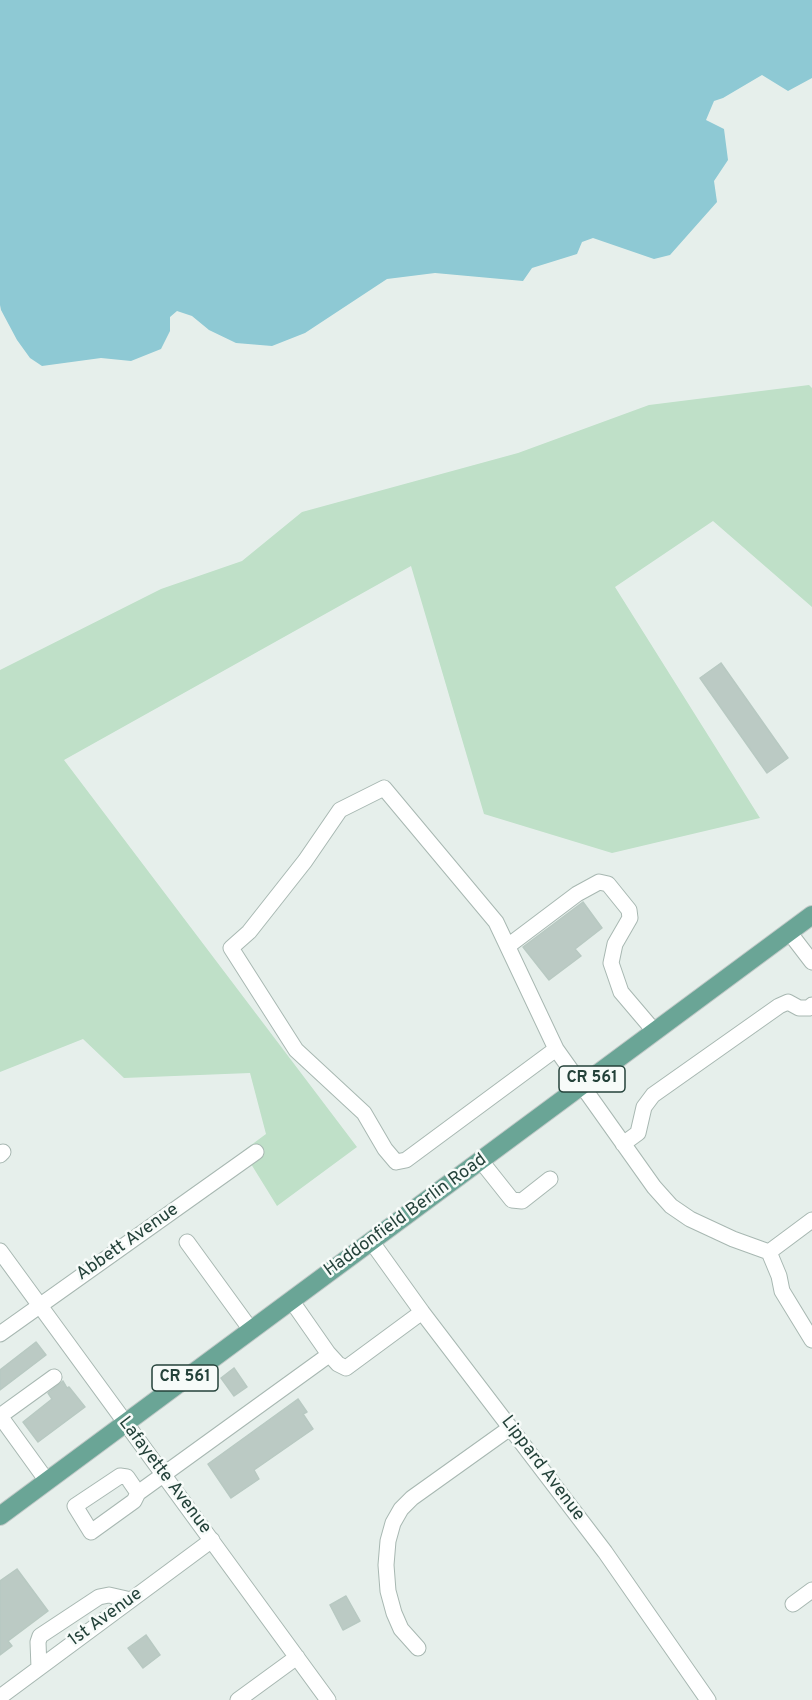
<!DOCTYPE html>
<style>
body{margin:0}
canvas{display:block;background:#e6efeb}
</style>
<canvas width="812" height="1700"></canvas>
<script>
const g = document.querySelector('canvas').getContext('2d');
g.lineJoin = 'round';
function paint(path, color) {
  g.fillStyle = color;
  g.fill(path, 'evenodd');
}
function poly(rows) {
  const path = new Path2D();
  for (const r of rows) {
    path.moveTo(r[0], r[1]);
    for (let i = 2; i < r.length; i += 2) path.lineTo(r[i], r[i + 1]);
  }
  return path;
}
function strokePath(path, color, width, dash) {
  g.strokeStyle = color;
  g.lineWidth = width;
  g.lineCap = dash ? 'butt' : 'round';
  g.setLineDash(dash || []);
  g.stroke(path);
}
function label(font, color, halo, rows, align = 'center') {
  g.font = font + ' Overpass,sans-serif';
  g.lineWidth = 5;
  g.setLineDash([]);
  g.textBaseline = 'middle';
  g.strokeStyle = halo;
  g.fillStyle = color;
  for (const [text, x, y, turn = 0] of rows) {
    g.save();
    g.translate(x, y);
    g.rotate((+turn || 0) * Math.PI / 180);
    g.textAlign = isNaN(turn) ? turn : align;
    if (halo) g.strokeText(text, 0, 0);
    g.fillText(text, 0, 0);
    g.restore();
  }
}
paint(poly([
 [809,385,812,388,812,607,713,521,615,587,760,818,612,853,484,814,411,566,64,760,357,1147,277,1206,243,1151,266,1134,250,1073,124,1078,83,1039,0,1072,0,670,161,589,242,561,302,512,518,453,649,405]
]), '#bfe0c8');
paint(poly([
 [0,0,812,0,812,78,788,91,762,75,723,98,714,101,706,120,724,129,728,160,714,181,717,202,670,255,654,259,593,238,582,242,577,254,532,268,523,281,435,273,387,279,305,333,272,346,236,343,209,330,192,316,177,311,170,317,170,331,161,349,131,361,101,358,42,366,30,358,17,340,1,310,0,305]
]), '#8ec9d4');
const building = poly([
 [721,663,788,758,767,773,700,678,721,663],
 [583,902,602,928,575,949,581,956,549,980,523,947,583,902],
 [36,1342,46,1355,0,1390,0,1370,36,1342],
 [234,1368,247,1387,234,1396,221,1378,234,1368],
 [63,1381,67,1388,69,1387,85,1407,38,1442,23,1422,52,1399,48,1393,63,1381],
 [298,1399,307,1412,303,1414,313,1429,254,1470,259,1479,231,1498,208,1464,298,1399],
 [17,1569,48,1611,8,1641,12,1646,0,1655,0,1581,17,1569],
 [346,1596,360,1621,343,1630,330,1605,346,1596],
 [146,1635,160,1655,143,1668,128,1648,146,1635]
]);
paint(building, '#bbcac4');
strokePath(building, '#b8c9c2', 1.5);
const minor = poly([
 [789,932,812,962],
 [508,946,577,894,599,882,608,884,629,910,630,918,615,944,611,963,621,992,655,1032],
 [556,1049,406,1160,396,1162,385,1149,364,1113,296,1050,231,948,249,932,305,861,340,810,384,788,496,922,556,1049,654,1187,671,1206,690,1219,733,1239,769,1252],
 [623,1144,638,1133,644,1107,653,1095,779,1006,788,1002,799,1008,809,1008,812,1005],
 [0,1155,3,1152],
 [481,1161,512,1200,522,1201,550,1179],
 [371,1241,422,1312,605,1552,708,1700],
 [187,1242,251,1330],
 [0,1251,328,1700],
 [769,1252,779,1276,782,1291,812,1340],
 [769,1252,812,1220],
 [0,1334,256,1152],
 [328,1353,338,1364,346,1368,422,1312],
 [0,1416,47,1481],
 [0,1416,54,1377],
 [138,1493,127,1477,120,1476,75,1506,91,1532,134,1501,138,1493,326,1357,328,1353,291,1300],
 [793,1604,812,1590],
 [418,1648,401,1629,394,1613,388,1591,386,1565,388,1541,393,1523,401,1509,412,1498,510,1428],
 [39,1668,38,1642,40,1636,99,1597,109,1595,131,1600],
 [0,1697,212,1540],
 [238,1700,297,1657]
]);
const major = poly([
 [0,1516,812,915]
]);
strokePath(minor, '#a8b8b2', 17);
strokePath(major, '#c2cac8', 20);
strokePath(minor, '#fff', 15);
strokePath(major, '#6aa596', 18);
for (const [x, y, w] of [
 [592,1079,66],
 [185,1378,66]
]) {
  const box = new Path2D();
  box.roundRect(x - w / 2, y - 13, w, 26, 4.5);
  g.fillStyle = '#f7fbf9';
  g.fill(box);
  strokePath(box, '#24423a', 1.5);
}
label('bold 16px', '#24423a', null, [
 ["CR 561",592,1079],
 ["CR 561",185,1378]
]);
label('18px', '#24423a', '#f7fbf9', [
 ["Haddonfield Berlin Road",406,1216,-36],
 ["Abbett Avenue",128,1243,-35],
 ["Lippard Avenue",542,1469,53],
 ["Lafayette Avenue",164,1476,53],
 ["1st Avenue",106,1618,-36]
]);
</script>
